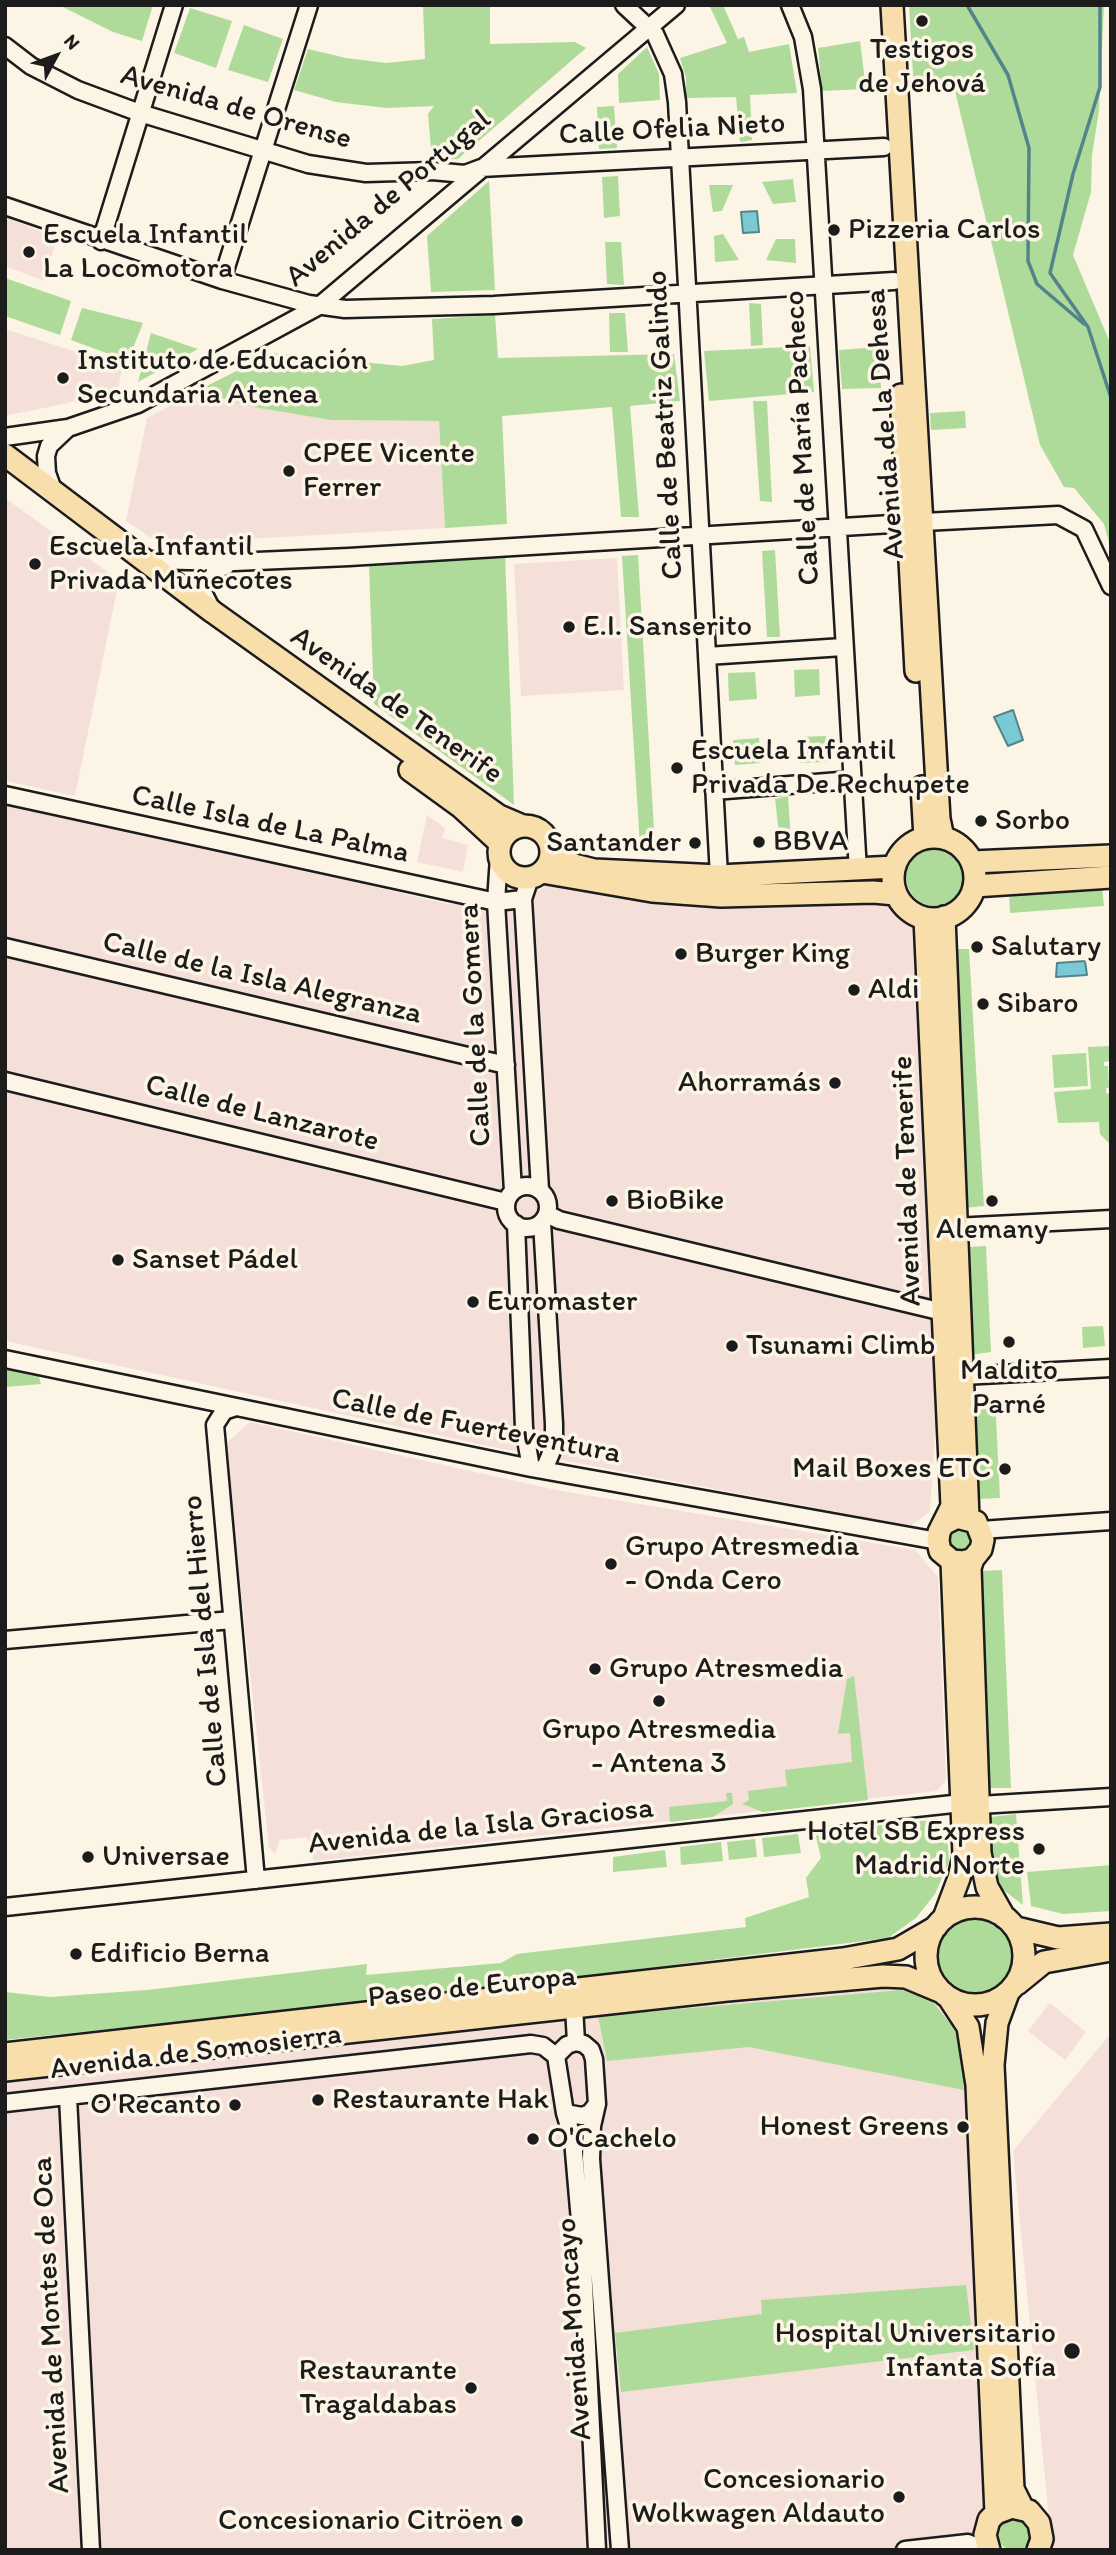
<!DOCTYPE html>
<meta charset="utf-8">
<style>
body{margin:0}
#map{position:relative;width:1116px;height:2555px;overflow:hidden;background:#fcf5e5;font-family:Itim,sans-serif}
canvas{display:block}
.frame{position:absolute;inset:0;border:7px solid #1c1c1c;pointer-events:none}
.north{position:absolute;left:21px;top:21px;width:70px;height:70px;-webkit-text-stroke:5px #fcf5e5;paint-order:stroke;rotate:49deg;font-size:19px;font-weight:700;line-height:28px;text-align:center;color:#1c1c1c}
.north::after{content:'';display:block;margin:auto;width:24px;height:32px;background:#1c1c1c;clip-path:polygon(50% 0,100% 100%,50% 72%,0 100%)}
</style>
<div id="map">
<canvas width="1116" height="2555"></canvas>
<div class="frame"></div>
<div class="north">N</div>
</div>
<script>
const g = document.querySelector('canvas').getContext('2d');
g.lineJoin = 'round';
function paint(path, color) {
  g.fillStyle = color;
  g.fill(path, 'evenodd');
}
function poly(rows) {
  const path = new Path2D();
  for (const r of rows) {
    if (r.length === 3) {
      path.moveTo(r[0] + r[2], r[1]);
      path.arc(r[0], r[1], r[2], 0, 2 * Math.PI);
      continue;
    }
    path.moveTo(r[0], r[1]);
    for (let i = 2; i < r.length; i += 2) path.lineTo(r[i], r[i + 1]);
  }
  return path;
}
function strokePath(path, color, width, dash) {
  g.strokeStyle = color;
  g.lineWidth = width;
  g.lineCap = dash ? 'butt' : 'round';
  g.setLineDash(dash || []);
  g.stroke(path);
}
function label(font, color, halo, rows, align = 'center') {
  g.font = font + ' Itim,sans-serif';
  g.lineWidth = 7;
  g.setLineDash([]);
  g.textBaseline = 'middle';
  g.strokeStyle = halo;
  g.fillStyle = color;
  for (const [text, x, y, turn = 0] of rows) {
    g.save();
    g.translate(x, y);
    g.rotate((+turn || 0) * Math.PI / 180);
    g.textAlign = isNaN(turn) ? turn : align;
    if (halo) g.strokeText(text, 0, 0);
    g.fillText(text, 0, 0);
    g.restore();
  }
}
paint(poly([
 [5,217,57,238,44,281,5,266],
 [5,329,123,367,118,388,68,403,5,416],
 [197,391,253,407,331,420,439,421,445,528,174,543,150,537,126,521,147,418],
 [5,498,119,580,75,796,5,781],
 [617,558,624,690,521,696,514,564],
 [5,801,448,904,490,906,523,899,563,876,892,901,918,924,943,1312,930,1511,911,1526,488,1446,5,1341],
 [427,815,445,828,442,838,468,845,463,872,417,862],
 [250,1422,556,1490,915,1550,938,1577,946,1780,937,1791,314,1861,307,1837,280,1840,275,1854,269,1847,225,1444],
 [924,1983,968,2027,989,2550,5,2550,5,2070,727,1990],
 [1050,2003,1086,2032,1065,2060,1028,2031],
 [1111,2033,1111,2550,1052,2550,1013,2151]
]), '#f5dfd9');
paint(poly([
 [59,5,153,5,142,41,113,32],
 [423,5,490,5,490,44,575,42,586,48,458,159,432,160,428,114,434,106,386,108,336,102,294,90,308,49,346,58,386,63,425,59],
 [723,5,738,39,744,37,749,52,789,44,797,93,750,95,752,140,740,142,736,97,686,98,686,78,680,58,727,43,710,7],
 [909,5,1104,5,1099,111,1092,155,1091,192,1073,255,1111,345,1111,550,1104,524,1074,488,1064,487,1040,445,955,91,914,92],
 [190,8,232,21,216,68,174,53],
 [244,25,283,39,268,82,228,70],
 [860,41,866,89,822,91,818,48],
 [647,47,659,74,660,100,619,103,618,74],
 [614,106,617,148,599,149,597,107],
 [618,176,620,216,604,218,602,177],
 [793,179,796,202,773,204,762,182],
 [489,181,495,290,431,292,427,236],
 [709,185,733,185,722,211,713,212],
 [723,234,739,260,715,262,714,236],
 [776,239,795,239,796,263,766,260],
 [605,242,621,242,624,285,607,284],
 [5,278,71,301,60,335,5,316],
 [749,303,761,304,763,345,751,346],
 [82,308,143,323,128,361,71,340],
 [609,313,625,313,628,352,610,352],
 [495,315,498,358,674,354,680,401,630,406,639,517,621,517,612,407,502,416,507,524,445,528,439,421,331,420,253,407,197,391,272,353,402,366,434,360,432,319],
 [151,333,198,349,138,382],
 [810,346,814,392,709,401,704,351],
 [878,347,881,388,842,389,839,350],
 [753,401,767,401,772,502,760,501],
 [965,411,966,428,931,430,930,413],
 [775,550,780,637,767,637,762,551],
 [505,553,514,805,374,704,369,565],
 [638,555,655,848,640,847,622,556],
 [819,669,820,695,795,697,794,670],
 [755,672,757,699,729,701,728,673],
 [826,736,827,762,800,763,799,737],
 [759,738,761,763,735,765,733,740],
 [788,796,791,841,780,841,775,799],
 [935,877,29],
 [1102,886,1104,906,1010,913,1009,892],
 [954,949,969,949,984,1206,964,1208],
 [1111,1046,1110,1061,1104,1062,1104,1066,1108,1066,1109,1088,1106,1088,1106,1093,1110,1094,1111,1110,1109,1143,1100,1134,1099,1122,1058,1123,1054,1092,1091,1089,1088,1047],
 [1086,1053,1088,1086,1054,1088,1052,1055],
 [986,1246,991,1352,971,1355,967,1247],
 [1103,1326,1105,1346,1083,1348,1082,1327],
 [5,1365,37,1370,41,1384,5,1387],
 [995,1398,1000,1498,978,1499,973,1402],
 [954,1526,975,1533,971,1554,949,1550,945,1541],
 [1002,1570,1011,1788,990,1788,980,1571],
 [854,1676,868,1800,763,1812,742,1804,749,1800,748,1791,787,1786,785,1770,852,1762,850,1733,838,1734,847,1679],
 [726,1793,732,1793,733,1804,713,1817,670,1822,669,1807,727,1801],
 [1016,1814,1023,1905,1002,1889,995,1870,990,1834,991,1817],
 [941,1819,947,1831,949,1862,935,1894,916,1918,888,1938,417,1997,5,2040,5,1992,50,1997,147,1990,367,1964,366,1975,501,1963,517,1954,746,1927,745,1918,809,1897,806,1878,821,1858,815,1832],
 [798,1834,801,1853,764,1857,762,1838],
 [755,1839,757,1857,729,1860,727,1842],
 [721,1842,723,1861,681,1865,680,1847],
 [665,1850,667,1867,613,1872,613,1857],
 [1111,1865,1111,1911,1063,1914,1031,1906,1027,1872],
 [976,1956,42],
 [902,1990,932,2001,953,2027,961,2047,964,2090,749,2047,607,2061,598,2016],
 [966,2285,974,2350,621,2392,615,2333,762,2314,761,2300],
 [1015,2534,17]
]), '#aedb99');
const water = poly([
 [757,211,759,232,743,233,741,212,757,211],
 [1013,710,1023,740,1008,746,994,717,1013,710],
 [1085,961,1087,975,1056,977,1057,963,1085,961]
]);
paint(water, '#7acad5');
strokePath(water, '#54848b', 2);
strokePath(poly([
 [967,5,1008,75,1029,148,1028,261,1037,284,1084,324],
 [1100,5,1100,87,1073,174,1050,273,1088,327,1111,398]
]), '#54848b', 3.5);
const minor = poly([
 [624,5,655,34,673,74,677,102,719,876],
 [790,5,803,37,812,89,858,871],
 [5,46,31,66,78,90,140,113,308,164,366,173,432,171,465,174,481,168,884,147],
 [5,206,222,280,309,304,345,309,494,305,894,281],
 [101,241,174,5],
 [222,280,309,5],
 [5,437,68,428,138,404,319,306,676,5],
 [54,493,47,473,46,456,49,446,68,428],
 [924,522,1058,515,1084,529,1111,586],
 [145,560,234,562,349,557,908,523],
 [211,608,202,590,206,573,226,566],
 [707,656,843,647],
 [714,791,852,780],
 [5,795,496,902,523,899],
 [499,857,496,902,513,1191],
 [530,878,523,899,540,1190],
 [5,947,506,1065],
 [5,1081,506,1202],
 [527,1207,21],
 [547,1214,559,1220,943,1312],
 [542,1222,554,1424,554,1446,544,1470],
 [516,1224,524,1428,531,1468],
 [954,1227,1111,1219],
 [5,1359,531,1468,938,1541],
 [963,1376,1111,1368],
 [236,1407,224,1411,215,1425,256,1880],
 [981,1530,1111,1521],
 [5,1640,232,1620],
 [979,1805,1111,1797],
 [5,1907,962,1803],
 [574,2007,576,2042],
 [576,2042,584,2044,591,2050,594,2059,597,2104,590,2113,582,2116,565,2113,556,2056,567,2045,576,2042],
 [68,2097,91,2550],
 [5,2103,531,2044,543,2046,556,2056],
 [597,2104,592,2126,591,2159,620,2550],
 [565,2113,573,2140,582,2244,597,2550],
 [905,2550,968,2543,984,2550]
]);
const major = poly([
 [892,5,939,819,943,838],
 [901,395,916,671],
 [5,455,213,612,499,816,520,825],
 [410,770,461,807,500,843],
 [922,787,925,838],
 [525,852,26],
 [934,878,41],
 [551,853,574,865,594,870,719,876,894,867],
 [972,862,1111,856],
 [542,872,652,891,721,896,873,892,896,894],
 [974,886,1111,877],
 [944,917,968,1518],
 [925,918,952,1506,939,1532,938,1541,940,1551,952,1561,964,1562,973,1559,981,1549,983,1540,976,1522,957,1517,945,1523],
 [973,1559,970,1568,980,1853,987,1887,1004,1917],
 [975,1956,49],
 [944,1918,959,1878,964,1856,952,1561],
 [1016,1928,1058,1938,1111,1934],
 [1017,1984,1044,1962,1111,1950],
 [1008,1993,997,2023,993,2065,1013,2489,1023,2509],
 [949,1998,968,2027,977,2085,996,2513],
 [5,2054,843,1959,898,1949,936,1927],
 [5,2070,727,1990,883,1976,906,1977,942,1992],
 [989,2550,985,2535,989,2520,996,2513,1012,2507,1029,2511,1039,2523,1042,2539,1038,2550]
]);
strokePath(minor, '#1c1c1c', 21);
strokePath(major, '#1c1c1c', 26);
strokePath(minor, '#fcf5e5', 16);
strokePath(major, '#f8deab', 21);
for (const [x, y, r, color] of [
 [922,21,7,"#1c1c1c"],
 [834,230,7,"#1c1c1c"],
 [29,252,7,"#1c1c1c"],
 [63,378,7,"#1c1c1c"],
 [289,471,7,"#1c1c1c"],
 [35,564,7,"#1c1c1c"],
 [569,627,7,"#1c1c1c"],
 [677,768,7,"#1c1c1c"],
 [981,821,7,"#1c1c1c"],
 [759,842,7,"#1c1c1c"],
 [695,843,7,"#1c1c1c"],
 [977,947,7,"#1c1c1c"],
 [681,954,7,"#1c1c1c"],
 [854,990,7,"#1c1c1c"],
 [983,1004,7,"#1c1c1c"],
 [835,1083,7,"#1c1c1c"],
 [612,1201,7,"#1c1c1c"],
 [992,1201,7,"#1c1c1c"],
 [118,1260,7,"#1c1c1c"],
 [473,1302,7,"#1c1c1c"],
 [1009,1342,7,"#1c1c1c"],
 [732,1346,7,"#1c1c1c"],
 [1005,1469,7,"#1c1c1c"],
 [611,1564,7,"#1c1c1c"],
 [595,1669,7,"#1c1c1c"],
 [659,1701,7,"#1c1c1c"],
 [1039,1849,7,"#1c1c1c"],
 [88,1857,7,"#1c1c1c"],
 [76,1954,7,"#1c1c1c"],
 [318,2100,7,"#1c1c1c"],
 [235,2105,7,"#1c1c1c"],
 [963,2127,7,"#1c1c1c"],
 [533,2139,7,"#1c1c1c"],
 [1072,2351,9,"#1c1c1c"],
 [471,2388,7,"#1c1c1c"],
 [899,2497,7,"#1c1c1c"],
 [517,2521,7,"#1c1c1c"]
]) {
  const dot = new Path2D();
  dot.arc(x, y, r, 0, 2 * Math.PI);
  g.fillStyle = color;
  g.fill(dot);
  strokePath(dot, '#fcf5e5', 2.5);
}
label('30px', '#1c1c1c', '#fcf5e5', [
 ["Testigos",922,50,"center"],
 ["de Jehová",922,84,"center"],
 ["Pizzeria Carlos",848,230],
 ["Escuela Infantil",43,235],
 ["La Locomotora",43,269],
 ["Instituto de Educación",77,361],
 ["Secundaria Atenea",77,395],
 ["CPEE Vicente",303,454],
 ["Ferrer",303,488],
 ["Escuela Infantil",49,547],
 ["Privada Muñecotes",49,581],
 ["E.I. Sanserito",583,627],
 ["Escuela Infantil",691,751],
 ["Privada De Rechupete",691,785],
 ["Sorbo",995,821],
 ["BBVA",773,842],
 ["Santander",681,843,"right"],
 ["Salutary",991,947],
 ["Burger King",695,954],
 ["Aldi",868,990],
 ["Sibaro",997,1004],
 ["Ahorramás",821,1083,"right"],
 ["BioBike",626,1201],
 ["Alemany",992,1230,"center"],
 ["Sanset Pádel",132,1260],
 ["Euromaster",487,1302],
 ["Tsunami Climb",746,1346],
 ["Maldito",1009,1371,"center"],
 ["Parné",1009,1405,"center"],
 ["Mail Boxes ETC",991,1469,"right"],
 ["Grupo Atresmedia",625,1547],
 ["- Onda Cero",625,1581],
 ["Grupo Atresmedia",609,1669],
 ["Grupo Atresmedia",659,1730,"center"],
 ["- Antena 3",659,1764,"center"],
 ["Hotel SB Express",1025,1832,"right"],
 ["Madrid Norte",1025,1866,"right"],
 ["Universae",102,1857],
 ["Edificio Berna",90,1954],
 ["Restaurante Hak",332,2100],
 ["O'Recanto",221,2105,"right"],
 ["Honest Greens",949,2127,"right"],
 ["O'Cachelo",547,2139],
 ["Hospital Universitario",1056,2334,"right"],
 ["Infanta Sofía",1056,2368,"right"],
 ["Restaurante",457,2371,"right"],
 ["Tragaldabas",457,2405,"right"],
 ["Concesionario",885,2480,"right"],
 ["Wolkwagen Aldauto",885,2514,"right"],
 ["Concesionario Citröen",503,2521,"right"]
], 'left');
label('30px', '#1c1c1c', '#fcf5e5', [
 ["Avenida de Orense",236,108,16],
 ["Calle Ofelia Nieto",672,130,-3],
 ["Avenida de Portugal",389,199,-40],
 ["Avenida de la Dehesa",886,424,-94],
 ["Calle de Beatriz Galindo",666,425,-93],
 ["Calle de María Pacheco",803,438,-93],
 ["Avenida de Tenerife",396,706,35],
 ["Calle Isla de La Palma",270,825,12],
 ["Calle de la Isla Alegranza",262,979,13],
 ["Calle de la Gomera",476,1025,-93],
 ["Calle de Lanzarote",262,1114,14],
 ["Avenida de Tenerife",908,1181,-92],
 ["Calle de Fuerteventura",476,1427,11],
 ["Calle de Isla del Hierro",206,1641,-95],
 ["Avenida de la Isla Graciosa",481,1827,-6],
 ["Paseo de Europa",472,1988,-6],
 ["Avenida de Somosierra",196,2053,-7],
 ["Avenida de Montes de Oca",52,2325,-93],
 ["Avenida Moncayo",575,2329,-94]
]);
</script>
